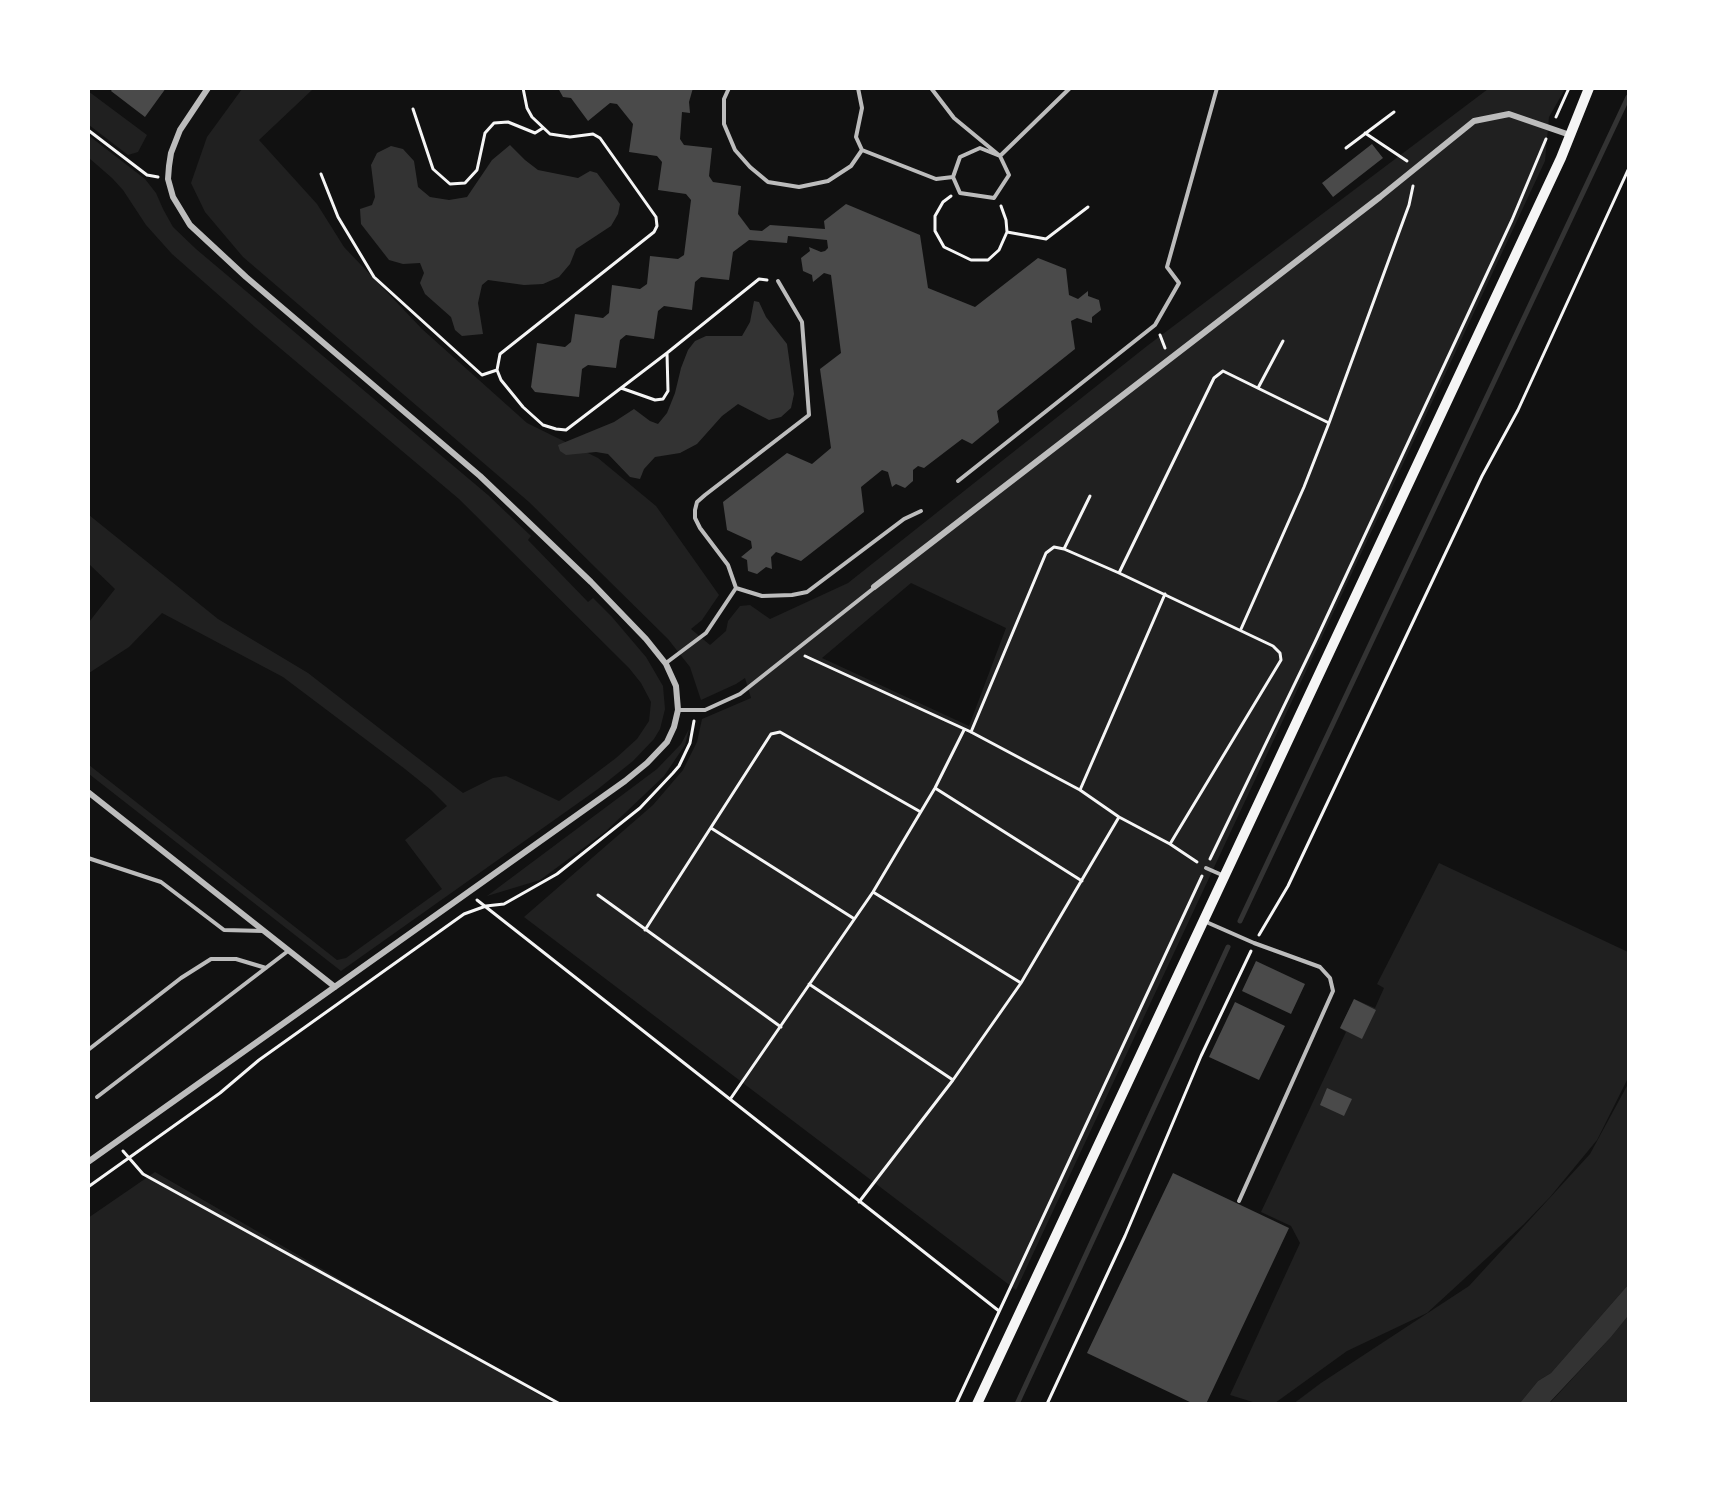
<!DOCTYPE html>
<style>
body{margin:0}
#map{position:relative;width:1717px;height:1492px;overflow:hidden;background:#111;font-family:"Work Sans",sans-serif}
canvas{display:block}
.frame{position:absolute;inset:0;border:90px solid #fff;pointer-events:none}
</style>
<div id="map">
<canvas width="1717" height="1492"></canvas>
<div class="frame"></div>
</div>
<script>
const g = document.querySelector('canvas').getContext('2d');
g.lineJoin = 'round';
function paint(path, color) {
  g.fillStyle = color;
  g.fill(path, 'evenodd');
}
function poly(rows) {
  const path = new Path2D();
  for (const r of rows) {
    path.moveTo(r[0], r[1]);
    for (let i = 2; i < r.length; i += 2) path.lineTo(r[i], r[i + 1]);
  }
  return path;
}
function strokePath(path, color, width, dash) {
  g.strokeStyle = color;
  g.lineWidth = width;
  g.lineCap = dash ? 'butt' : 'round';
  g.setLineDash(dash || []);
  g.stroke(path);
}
paint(poly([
 [242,89,313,89,259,140,317,204,344,247,422,329,527,423,598,458,656,506,719,595,702,620,691,629,710,645,726,631,728,621,740,606,750,605,770,619,848,583,1147,346,1488,89,1565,89,1549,117,1545,161,1016,1290,524,917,653,805,683,770,697,742,702,719,751,698,745,678,736,684,701,700,690,667,668,639,529,502,243,257,205,212,191,183,207,137],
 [911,583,1006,628,969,726,822,658],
 [88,91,147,135,138,152,128,155,89,125],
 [88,135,145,179,156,193,163,209,173,227,196,249,488,495,531,536,528,540,588,602,593,598,612,617,646,657,663,686,665,709,660,729,654,739,633,761,598,789,341,971,89,774,89,765,337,960,346,958,442,889,405,840,447,806,431,790,405,769,283,677,162,613,129,647,89,673,89,622,115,589,89,564,89,515,218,619,308,673,463,793,493,778,506,776,559,801,616,758,637,739,649,721,651,702,641,683,629,668,459,499,255,327,172,254,146,225,123,190,112,178,89,158],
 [689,729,685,745,664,776,605,832,540,880,487,896,657,769,681,744],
 [1439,863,1628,952,1628,1078,1597,1140,1550,1197,1524,1224,1427,1313,1347,1351,1275,1403,1256,1403,1230,1395,1300,1243,1291,1226,1261,1212,1346,1032,1340,1028,1354,999,1375,1008,1384,988,1377,984],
 [1628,1084,1628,1285,1551,1373,1538,1381,1520,1403,1293,1404,1321,1383,1469,1286,1590,1154],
 [155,1172,553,1403,89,1403,88,1218],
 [1628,1316,1628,1403,1549,1404,1611,1337]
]), '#202020');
paint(poly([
 [510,145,525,160,538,170,578,178,590,171,597,173,620,204,618,214,611,226,576,249,570,264,559,277,543,284,524,285,488,280,482,285,478,303,483,334,462,336,455,330,451,317,425,294,420,283,424,273,420,263,403,264,389,260,361,224,360,209,372,205,375,197,371,165,377,153,391,146,403,149,414,161,418,187,430,197,449,200,467,197,492,160],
 [754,301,759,302,766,317,787,344,794,394,791,408,781,417,769,420,738,404,722,416,697,444,680,453,655,457,644,469,640,479,630,477,608,454,596,452,566,455,560,451,558,445,614,422,634,409,650,421,658,424,667,413,675,393,681,368,688,350,695,341,706,336,742,336,750,322],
 [1628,1285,1628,1316,1611,1337,1549,1403,1520,1403,1538,1381,1551,1373]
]), '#333');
strokePath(poly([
 [1240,921,1628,97],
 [1017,1404,1228,947]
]), '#333', 5);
paint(poly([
 [113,88,166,88,145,117,111,91],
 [558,88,693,88,689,102,690,113,682,112,680,139,684,145,712,148,709,176,713,182,741,186,738,214,750,230,762,231,770,225,825,229,824,221,846,204,920,235,928,288,975,307,1038,258,1066,269,1069,295,1078,299,1088,291,1088,296,1099,300,1101,310,1092,317,1092,323,1077,318,1071,321,1075,349,997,411,999,422,972,444,962,439,924,468,918,466,913,470,913,481,905,488,896,484,892,487,888,472,882,470,861,487,864,512,801,561,776,552,771,557,772,569,766,567,757,574,748,571,747,560,741,557,752,548,751,541,727,530,723,502,787,453,812,464,831,448,820,369,841,353,831,275,824,273,813,282,812,275,803,271,801,258,810,251,809,247,821,252,825,251,828,248,827,240,788,236,787,243,749,240,733,252,729,280,701,277,695,282,692,310,664,306,658,311,654,339,626,335,620,340,616,368,588,365,582,369,579,397,535,392,531,387,537,343,565,347,571,342,575,314,603,318,609,313,612,285,640,289,647,284,650,256,678,259,684,255,691,200,686,194,658,190,662,162,657,156,629,152,633,124,617,104,610,103,588,121,571,98,563,97],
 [1372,144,1383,158,1333,197,1322,183],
 [1256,961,1305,984,1291,1014,1242,991],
 [1354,999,1376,1010,1362,1039,1340,1028],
 [1235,1002,1285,1026,1259,1080,1209,1057],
 [1327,1088,1352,1099,1344,1116,1320,1105],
 [1173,1173,1289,1228,1206,1404,1194,1404,1087,1353]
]), '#4a4a4a');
strokePath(poly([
 [523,88,527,108,532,117,550,134,570,137,593,134,600,138,656,217,657,226,654,232,500,354,497,370,501,380,523,407,543,425,556,429,566,430,667,353,759,279,767,280],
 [413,109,433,169,450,184,465,183,477,170,485,133,494,123,508,122,535,133,543,128],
 [1556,117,1569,88],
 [88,130,147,175,158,177],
 [1365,133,1407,161],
 [1346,148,1394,112],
 [321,174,338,217,374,277,482,375,497,370],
 [951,196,943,202,935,216,935,231,944,247,971,260,988,260,999,250,1007,232,1006,220,1001,206],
 [1007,232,1046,239,1088,207],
 [1160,335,1165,348],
 [621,388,655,400,663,399,668,391,667,353],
 [1258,388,1283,341],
 [1064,549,1090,496],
 [1119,573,1214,378,1223,371,1329,423],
 [1241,629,1304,487,1329,423,1409,205,1413,186],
 [805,656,971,732,1080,790,1119,817,1170,844,1197,862],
 [971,732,1046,553,1054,547,1064,549,1119,573,1273,646,1280,653,1281,660,1170,844],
 [935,788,1082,881],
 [1080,790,1165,594],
 [711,828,853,918],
 [1210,859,1315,642,1512,220,1546,139],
 [873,892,1021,983],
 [598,895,781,1027],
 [477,900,999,1311],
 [645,930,771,734,780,732,919,811],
 [1259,935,1288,886,1482,476,1518,410,1628,170],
 [809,984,953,1080],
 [731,1098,873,892,935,788,964,730],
 [123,1151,143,1174,560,1404],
 [88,1187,220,1093,259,1060,464,914,486,906,504,904,557,874,640,808,673,773,679,766,690,743,694,721],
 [859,1202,953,1080,1021,983,1119,817],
 [956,1404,1202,876],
 [1047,1404,1125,1236,1201,1056,1251,951]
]), '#f5f5f5', 3);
strokePath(poly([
 [729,88,724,99,724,124,735,150,750,167,768,182,799,187,828,181,851,166,862,150,856,137,862,108,858,88],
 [931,88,954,118,1000,156,1009,175,994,198,960,193,953,177,960,157,980,148,1000,156],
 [862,150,936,179,953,177],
 [1000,156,1070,88],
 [778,281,802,322,809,415,705,495,697,502,695,510,695,518,700,528,728,565,736,588,762,596,792,595,807,592,904,519,921,511],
 [958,481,1155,325,1179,283,1167,267,1217,88],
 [666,663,706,633,736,588],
 [678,710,705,710,740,694,874,588],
 [88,858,161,882,224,930,264,931],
 [1206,868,1222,875],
 [1204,921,1254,943,1320,967,1330,978,1333,991,1239,1201],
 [88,1050,181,978,211,959,236,959,266,968],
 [97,1097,288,951]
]), '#bcbcbc', 4);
strokePath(poly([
 [874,587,1380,197,1474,121,1509,114,1570,135],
 [88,792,335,987],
 [88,1162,625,781,647,763,667,742,674,727,678,710,676,686,666,664,646,639,591,582,480,476,246,277,190,225,173,197,168,179,169,166,171,153,180,130,208,88]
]), '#bcbcbc', 6);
strokePath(poly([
 [977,1404,1561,158,1589,88]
]), '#f5f5f5', 10);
</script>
